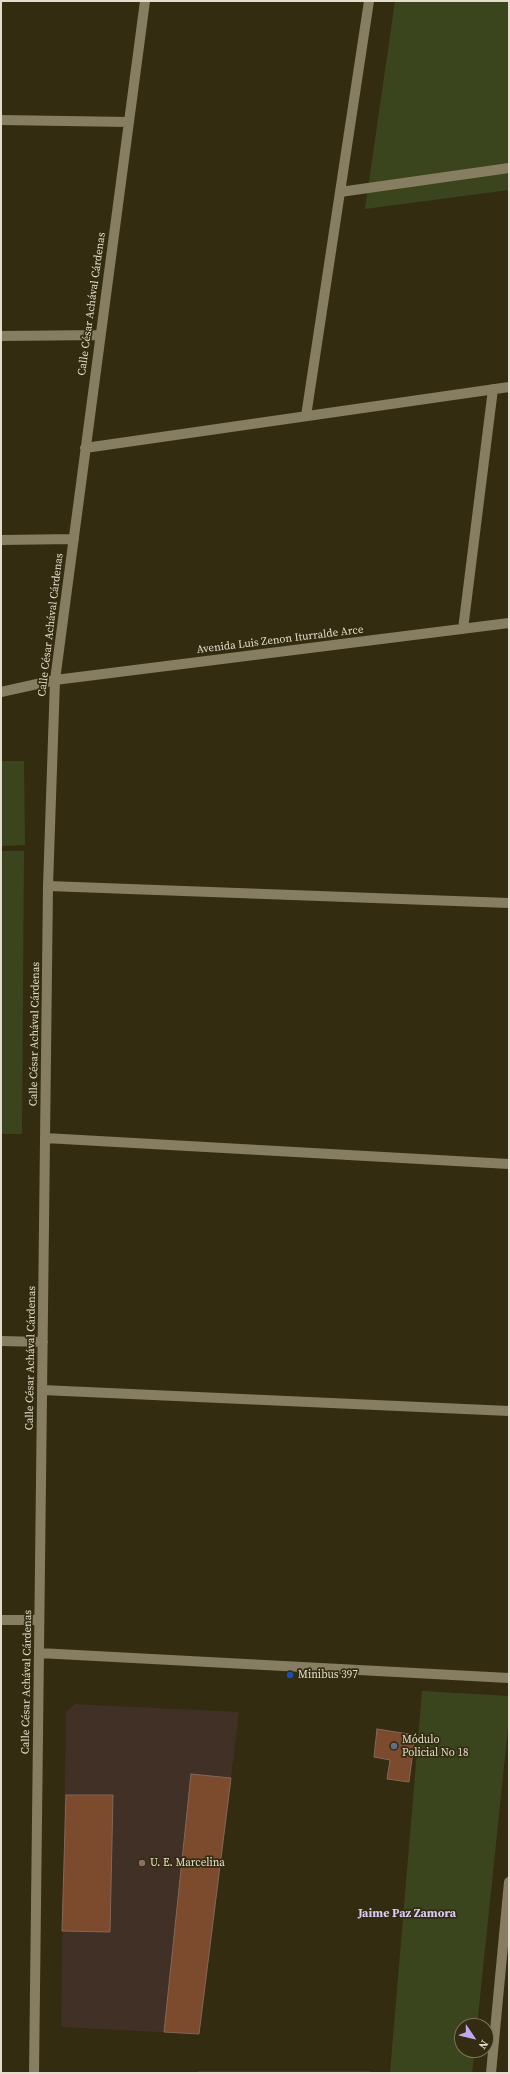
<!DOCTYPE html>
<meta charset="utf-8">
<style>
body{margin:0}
#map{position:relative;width:510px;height:2074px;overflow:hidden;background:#342c10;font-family:"Source Serif 4",serif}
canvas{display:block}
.frame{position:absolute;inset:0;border:2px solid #e3ddcd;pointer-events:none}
.north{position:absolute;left:454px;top:2018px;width:40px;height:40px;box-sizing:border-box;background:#342c10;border:1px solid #7a735c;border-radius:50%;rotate:125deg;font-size:11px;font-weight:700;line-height:16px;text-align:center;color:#e3ddcd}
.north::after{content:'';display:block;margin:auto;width:14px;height:18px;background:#c1a8f3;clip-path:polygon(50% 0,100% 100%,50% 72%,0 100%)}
</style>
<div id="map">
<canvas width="510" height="2074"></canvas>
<div class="frame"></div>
<div class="north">N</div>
</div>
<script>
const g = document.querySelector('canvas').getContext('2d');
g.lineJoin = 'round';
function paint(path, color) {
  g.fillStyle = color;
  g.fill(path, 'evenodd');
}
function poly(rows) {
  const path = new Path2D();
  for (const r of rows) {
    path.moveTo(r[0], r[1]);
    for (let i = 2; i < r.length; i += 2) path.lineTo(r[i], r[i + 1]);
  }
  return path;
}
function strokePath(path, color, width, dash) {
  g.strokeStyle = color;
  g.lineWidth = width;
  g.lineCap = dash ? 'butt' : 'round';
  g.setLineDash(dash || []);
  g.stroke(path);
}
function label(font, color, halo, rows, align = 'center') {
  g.font = font + ' "Source Serif 4",serif';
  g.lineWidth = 3.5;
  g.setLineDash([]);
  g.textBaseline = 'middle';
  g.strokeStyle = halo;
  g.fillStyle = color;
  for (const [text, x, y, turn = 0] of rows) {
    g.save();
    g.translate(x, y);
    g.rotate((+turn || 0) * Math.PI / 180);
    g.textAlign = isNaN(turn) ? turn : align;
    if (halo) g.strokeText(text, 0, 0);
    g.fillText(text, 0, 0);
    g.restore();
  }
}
paint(poly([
 [75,1704,239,1712,199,2034,61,2027,66,1712]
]), '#413026');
paint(poly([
 [395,1,509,1,509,190,365,209],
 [1,761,24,761,25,845,1,846],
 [1,851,24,851,22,1134,1,1134],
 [422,1691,509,1696,509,1719,477,2026,462,2026,462,2050,475,2050,472,2073,390,2073],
 [198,2071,370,2071,370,2073,198,2073]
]), '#3a451e');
const building = poly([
 [377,1729,415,1735,409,1782,387,1779,390,1760,374,1757,377,1729],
 [191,1774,231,1778,199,2034,164,2032,191,1774],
 [66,1795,113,1795,110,1932,62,1931,66,1795]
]);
paint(building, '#7c4a2c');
strokePath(building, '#846757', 1);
strokePath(poly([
 [1,120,129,122],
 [340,192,509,168],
 [1,336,100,335],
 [306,416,369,1],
 [85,448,509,387],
 [1,540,74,539],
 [463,629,493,389],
 [1,692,55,680,509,623],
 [48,886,509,903],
 [45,1138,509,1164],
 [1,1341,43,1342],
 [42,1390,509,1411],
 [1,1620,39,1620],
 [39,1653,509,1678],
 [34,2073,48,886,55,680,145,1],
 [491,2073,509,1882]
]), '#877d60', 10);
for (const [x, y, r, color] of [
 [290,1675,4,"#1a4fb4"],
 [394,1746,4,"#5c6f8a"],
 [142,1863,4,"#8d6e63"]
]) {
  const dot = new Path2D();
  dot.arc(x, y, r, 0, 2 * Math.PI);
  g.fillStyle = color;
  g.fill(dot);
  strokePath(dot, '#342c10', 1.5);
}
label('11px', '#e3ddcd', '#342c10', [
 ["Calle César Achával Cárdenas",92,304,-82],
 ["Calle César Achával Cárdenas",51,625,-83],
 ["Avenida Luis Zenon Iturralde Arce",280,640,-7],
 ["Calle César Achával Cárdenas",35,1034,-89],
 ["Calle César Achával Cárdenas",31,1358,-89],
 ["Calle César Achával Cárdenas",27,1682,-89]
]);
label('11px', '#e3ddcd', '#342c10', [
 ["Minibus 397",298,1675],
 ["Módulo",402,1740],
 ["Policial No 18",402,1753],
 ["U. E. Marcelina",150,1863]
], 'left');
label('bold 12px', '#d9ccf7', '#342c10', [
 ["Jaime Paz Zamora",407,1914]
]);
</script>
